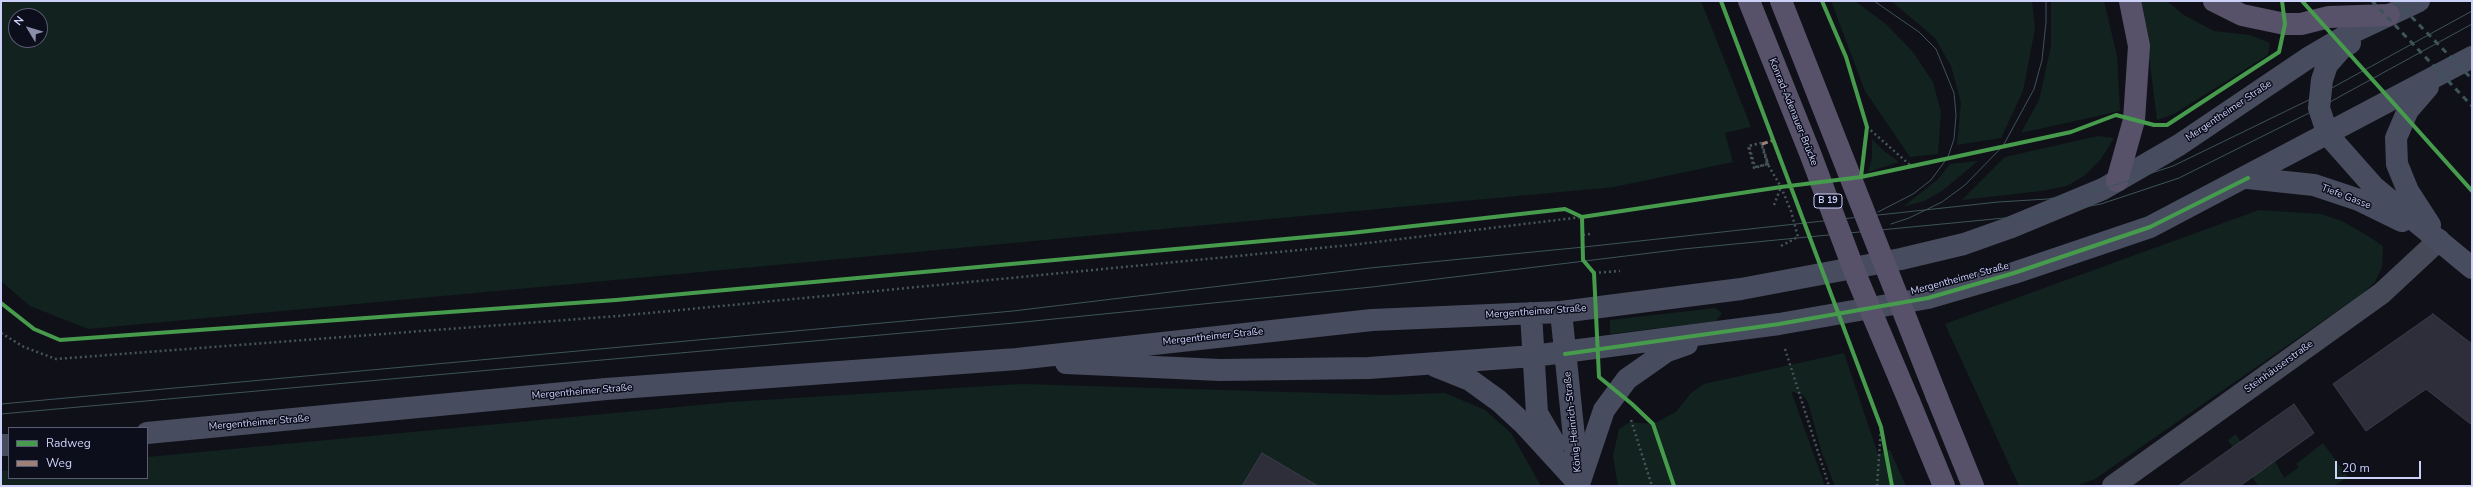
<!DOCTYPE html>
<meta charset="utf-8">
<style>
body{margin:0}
#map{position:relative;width:2473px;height:487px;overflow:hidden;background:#101118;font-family:"Nunito Sans",sans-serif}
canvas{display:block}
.frame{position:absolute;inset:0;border:2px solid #ccd1fa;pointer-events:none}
.legend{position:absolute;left:8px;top:427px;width:140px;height:52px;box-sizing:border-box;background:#0d0e1b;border:1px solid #595c74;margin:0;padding:5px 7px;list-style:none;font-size:12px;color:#ccd1fa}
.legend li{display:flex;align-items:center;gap:8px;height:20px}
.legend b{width:20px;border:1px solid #595c74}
.north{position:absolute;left:8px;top:8px;width:40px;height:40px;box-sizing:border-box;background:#0d0e1b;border:1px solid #595c74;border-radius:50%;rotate:308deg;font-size:11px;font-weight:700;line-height:16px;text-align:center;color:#ccd1fa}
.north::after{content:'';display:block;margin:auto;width:14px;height:18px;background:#8a8eab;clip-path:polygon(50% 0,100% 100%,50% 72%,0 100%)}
.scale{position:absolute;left:2335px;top:461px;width:86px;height:18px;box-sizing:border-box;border:2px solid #ccd1fa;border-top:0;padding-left:5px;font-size:12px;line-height:14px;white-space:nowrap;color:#ccd1fa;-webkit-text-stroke:3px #0d0e1b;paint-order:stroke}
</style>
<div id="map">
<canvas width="2473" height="487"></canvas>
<div class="frame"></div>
<ul class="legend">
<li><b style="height:5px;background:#469c4c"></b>Radweg</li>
<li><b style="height:5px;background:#9e8076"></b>Weg</li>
</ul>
<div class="north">N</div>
<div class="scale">20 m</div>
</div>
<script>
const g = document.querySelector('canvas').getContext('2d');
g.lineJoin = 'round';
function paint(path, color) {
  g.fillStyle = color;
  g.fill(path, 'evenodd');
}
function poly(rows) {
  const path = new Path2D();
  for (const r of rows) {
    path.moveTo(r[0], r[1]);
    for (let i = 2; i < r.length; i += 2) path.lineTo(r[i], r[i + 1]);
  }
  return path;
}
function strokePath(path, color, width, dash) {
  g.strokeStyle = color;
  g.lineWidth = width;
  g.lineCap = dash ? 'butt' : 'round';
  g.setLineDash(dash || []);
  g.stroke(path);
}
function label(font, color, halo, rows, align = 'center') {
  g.font = font + ' "Nunito Sans",sans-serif';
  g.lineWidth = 3;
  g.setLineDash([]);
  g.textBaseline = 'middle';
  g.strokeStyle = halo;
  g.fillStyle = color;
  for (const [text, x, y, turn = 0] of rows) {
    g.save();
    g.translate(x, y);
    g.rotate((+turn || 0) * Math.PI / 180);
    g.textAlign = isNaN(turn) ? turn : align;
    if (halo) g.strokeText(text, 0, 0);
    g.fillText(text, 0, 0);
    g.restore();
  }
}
paint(poly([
 [1,1,1701,1,1751,127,1725,133,1733,162,1614,187,88,329,30,306,1,281],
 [16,16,40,16,40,40,16,40],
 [1831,1,1855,1,1886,24,1913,52,1933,82,1941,112,1938,154,1910,157,1865,91],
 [1891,1,2032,1,2035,29,2023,91,2001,138,1957,145,1961,103,1951,66,1935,38],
 [2051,1,2104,1,2117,56,2120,111,2021,133,2039,100,2051,46],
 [2138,1,2167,1,2184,15,2214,31,2250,35,2270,43,2268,55,2174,114,2157,120,2147,41],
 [2098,136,2114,138,2101,159,2085,175,2067,186,2041,191,1962,200,2005,157],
 [1872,139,1884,151,1899,162,1868,172,1872,158],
 [1978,161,1942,191,1924,201,1903,207,1938,179,1950,164],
 [2259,210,2321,214,2342,221,2368,236,2383,246,2382,267,2375,282,2363,293,2095,479,2076,486,2019,486,1945,324],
 [1715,308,1722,313,1716,321,1610,334,1610,320],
 [1844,353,1878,454,1890,450,1906,486,1835,486,1822,453,1808,402,1803,395,1791,391,1825,486,1618,486,1613,456,1619,429,1630,422,1653,424,1676,412,1691,393,1704,384],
 [1021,384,1388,395,1445,393,1485,410,1511,433,1541,486,1,486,1,471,9,470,9,478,147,478,147,457,731,402],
 [2236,434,2258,473,2275,461,2284,478,2299,467,2296,464,2323,443,2348,477,2334,486,2258,486,2228,440]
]), '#11221f');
const building = poly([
 [2433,314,2472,344,2472,425,2426,389,2366,431,2333,384,2433,314],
 [2294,404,2314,433,2240,486,2178,486,2294,404],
 [1262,453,1318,486,1242,486,1262,453]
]);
paint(building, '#2e2e3a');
strokePath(building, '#3a3c4b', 1);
strokePath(poly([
 [1867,127,1910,165],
 [1762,144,1768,164,1754,168,1748,146,1761,143,1768,164,1755,167,1749,146,1761,143,1767,163,1781,187,1791,211,1798,237,1781,246],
 [1774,205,1781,187],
 [1583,235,1590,234],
 [1594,273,1620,271],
 [1,333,24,347,56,359,618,316,1351,245,1582,217],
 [1785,349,1829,486],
 [1631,420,1652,486],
 [1877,486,1881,427]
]), '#46555b', 2.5, [2, 3]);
strokePath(poly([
 [2113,486,2382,293,2439,240]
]), '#464958', 22);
strokePath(poly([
 [2350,43,2341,49,2327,65,2322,80,2319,108,2328,135,2374,187,2472,268],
 [2428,87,2408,110,2396,138,2397,164,2408,191,2430,225],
 [2248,178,2314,185,2359,200,2402,221],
 [1561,312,1578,476],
 [1531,313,1537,413,1555,444],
 [1066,363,1220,370,1369,368,1533,356,1779,324,1928,298,2014,273,2150,227,2472,57],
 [1435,366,1470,380,1499,401,1525,425,1579,484],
 [147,433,606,389,1017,359,1372,320,1561,312,1741,289,1901,259,1964,244,2009,228,2103,189,2179,145,2308,58,2349,34,2419,1],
 [1,445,9,445],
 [1579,484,1604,410,1627,379,1667,351,1687,344]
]), '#484c5f', 22);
strokePath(poly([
 [2214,1,2242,15,2285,24,2301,24,2329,17,2389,15],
 [2117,181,2134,120,2139,46,2130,1],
 [1937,397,1973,486],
 [1909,401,1944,486]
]), '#57526a', 22);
strokePath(poly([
 [1874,1,1919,32,1936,49,1954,93,1956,115,1954,139,1948,157,1931,180,1913,194,1878,212],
 [1891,224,1909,218,1942,202,1965,185,2003,146,2034,89,2042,60,2046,22,2046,1],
 [1,404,1013,311,1370,268,1584,247,1998,202,2048,199,2103,189,2173,166,2319,95,2472,11],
 [1,414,1014,323,1372,287,1683,249,2046,214,2101,204,2179,178,2319,108,2472,24]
]), '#3e535a', 1);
strokePath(poly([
 [2372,1,2472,106],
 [2396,1,2472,79]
]), '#3e535a', 3, [6, 5]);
strokePath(poly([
 [1749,1,1810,153,1857,278,1909,401],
 [1781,1,1937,397]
]), '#57526a', 22);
strokePath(poly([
 [1762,144,1774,140]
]), '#9e8076', 3, [6, 3]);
strokePath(poly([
 [1721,1,1881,427,1892,486],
 [1822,1,1846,57,1867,127,1861,177],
 [2302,1,2472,191],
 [1582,217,1583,260,1594,273,1599,377,1632,404,1653,424,1674,486],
 [1,303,34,329,60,340,616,300,1351,233,1565,209,1582,217,1781,187,1861,177,2071,132,2116,115,2154,125,2167,125,2279,52,2285,24,2282,1],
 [1565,354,1779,324,1928,298,2014,273,2150,227,2248,178]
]), '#469c4c', 4);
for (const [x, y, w] of [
 [1828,201,28]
]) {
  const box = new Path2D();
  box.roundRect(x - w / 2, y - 7, w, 14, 3);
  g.fillStyle = '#0d0e1b';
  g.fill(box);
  strokePath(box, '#ccd1fa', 1);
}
label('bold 9px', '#ccd1fa', null, [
 ["B 19",1828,201]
]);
label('10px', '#ccd1fa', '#0d0e1b', [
 ["Mergentheimer Straße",2229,111,-34],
 ["Konrad-Adenauer-Brücke",1793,112,68],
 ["Tiefe Gasse",2346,197,21],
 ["Mergentheimer Straße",1960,279,-15],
 ["Mergentheimer Straße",1536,312,-4],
 ["Mergentheimer Straße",1213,337,-6],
 ["Steinhäuserstraße",2279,367,-36],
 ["Mergentheimer Straße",582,392,-5],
 ["König-Heinrich-Straße",1573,422,-96],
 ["Mergentheimer Straße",259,423,-5]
]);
</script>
